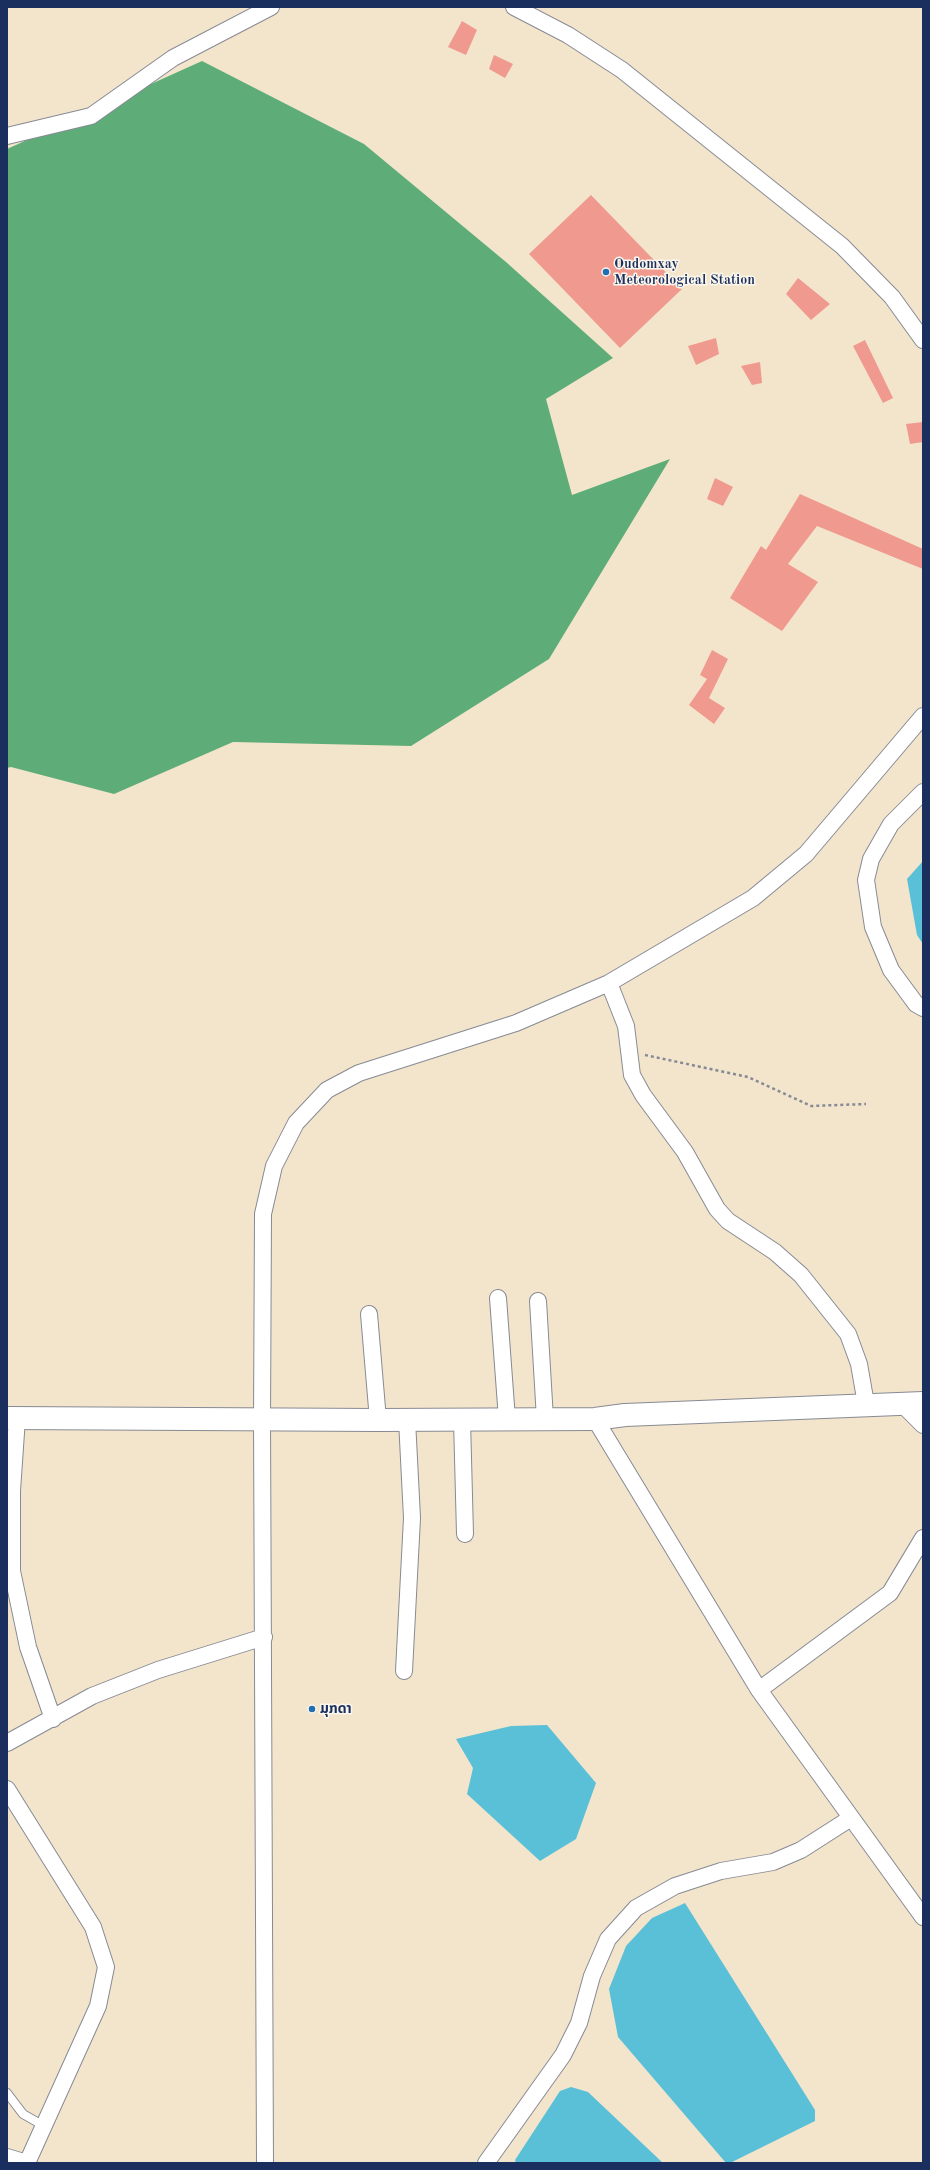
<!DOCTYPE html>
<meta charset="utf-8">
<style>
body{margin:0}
#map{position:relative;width:930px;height:2170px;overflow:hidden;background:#f3e5cb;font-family:"Old Standard TT",serif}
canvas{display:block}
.frame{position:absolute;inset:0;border:8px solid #1b2f5e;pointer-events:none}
</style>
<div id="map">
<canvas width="930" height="2170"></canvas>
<div class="frame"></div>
</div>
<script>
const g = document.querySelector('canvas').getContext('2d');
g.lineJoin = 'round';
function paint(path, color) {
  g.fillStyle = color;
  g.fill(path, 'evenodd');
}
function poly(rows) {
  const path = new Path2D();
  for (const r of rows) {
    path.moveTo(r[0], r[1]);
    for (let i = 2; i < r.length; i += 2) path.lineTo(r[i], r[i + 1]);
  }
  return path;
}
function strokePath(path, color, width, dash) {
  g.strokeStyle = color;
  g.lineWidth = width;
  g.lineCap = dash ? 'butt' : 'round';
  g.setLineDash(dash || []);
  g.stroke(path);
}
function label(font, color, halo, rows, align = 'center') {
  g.font = font + ' "Old Standard TT","Noto Sans Lao",serif';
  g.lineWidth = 3;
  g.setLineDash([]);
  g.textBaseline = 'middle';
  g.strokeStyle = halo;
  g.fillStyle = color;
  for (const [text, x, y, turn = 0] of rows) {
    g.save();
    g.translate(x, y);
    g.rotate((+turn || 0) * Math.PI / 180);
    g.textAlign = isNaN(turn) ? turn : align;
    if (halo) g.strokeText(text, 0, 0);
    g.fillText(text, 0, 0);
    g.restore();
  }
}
paint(poly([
 [202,61,364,144,506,262,613,358,546,399,572,495,670,459,549,659,411,746,233,742,114,794,11,767,7,768,7,149]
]), '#5ead79');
paint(poly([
 [923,861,923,944,917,935,907,879],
 [547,1725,596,1783,576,1839,540,1861,467,1794,473,1768,456,1739,511,1726],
 [685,1903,815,2110,815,2121,730,2163,726,2163,618,2037,609,1989,626,1946,652,1918],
 [571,2087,588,2092,663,2163,516,2163,515,2160,560,2091]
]), '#5ac0d8');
paint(poly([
 [462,21,477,30,466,55,448,47],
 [494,55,513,64,505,78,489,69],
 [591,195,682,289,620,348,529,254],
 [798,278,830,304,811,320,786,294],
 [716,338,719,354,696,365,688,346],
 [865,340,893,398,883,403,853,346],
 [760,362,762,383,752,385,741,366],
 [923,422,923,442,910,444,906,424],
 [715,478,733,487,723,506,707,499],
 [800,494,923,549,923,569,817,526,788,564,818,582,782,631,730,598,761,546,766,550],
 [712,650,728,659,709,698,725,708,714,724,689,705,707,679,700,675]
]), '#ef998f');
const lane = poly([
 [7,2093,23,2114,44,2126]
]);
const street = poly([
 [514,7,568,35,622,70,842,246,892,297,923,340],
 [7,136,91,116,173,58,271,7],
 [923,792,891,824,871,859,866,880,873,927,891,970,916,1004,923,1008],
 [609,983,626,1026,632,1075,643,1095,685,1152,717,1209,728,1221,775,1252,801,1275,848,1334,859,1364,866,1404],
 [498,1298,507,1419],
 [538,1301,545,1419],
 [369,1314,378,1420],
 [902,1404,923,1425],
 [17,1418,12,1491,12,1571,28,1647,53,1719],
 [595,1419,759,1690,923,1917],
 [462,1420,465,1534],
 [404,1671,412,1518,407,1420],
 [759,1690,890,1593,923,1538],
 [7,1743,92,1696,158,1670,264,1637],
 [7,1789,93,1927,106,1967,98,2006,27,2163],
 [7,2157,27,2163],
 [265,2163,262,1420,263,1214,274,1166,296,1123,327,1090,359,1073,516,1023,609,983,753,898,806,854,923,716],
 [486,2163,563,2055,579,2023,592,1976,608,1939,636,1908,675,1886,721,1871,773,1862,801,1850,851,1818]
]);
const secondary = poly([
 [7,1418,378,1420,595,1419,625,1415,923,1403]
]);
strokePath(lane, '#878a94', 10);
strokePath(street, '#878a94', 18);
strokePath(secondary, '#878a94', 24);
strokePath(poly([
 [645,1055,748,1077,811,1106,866,1104]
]), '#878a94', 2.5, [3, 3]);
strokePath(lane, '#fff', 8);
strokePath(street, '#fff', 16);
strokePath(secondary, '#fff', 22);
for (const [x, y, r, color] of [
 [606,272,4,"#1f6fb2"],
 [312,1709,4,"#1f6fb2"]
]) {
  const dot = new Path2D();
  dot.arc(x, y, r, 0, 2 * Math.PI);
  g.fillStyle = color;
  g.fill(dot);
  strokePath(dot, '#fbf7ec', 1.5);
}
label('bold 14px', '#1b2f5e', '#fbf7ec', [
 ["Oudomxay",614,264],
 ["Meteorological Station",614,280],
 ["ມຸກດາ",320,1709]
], 'left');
</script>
